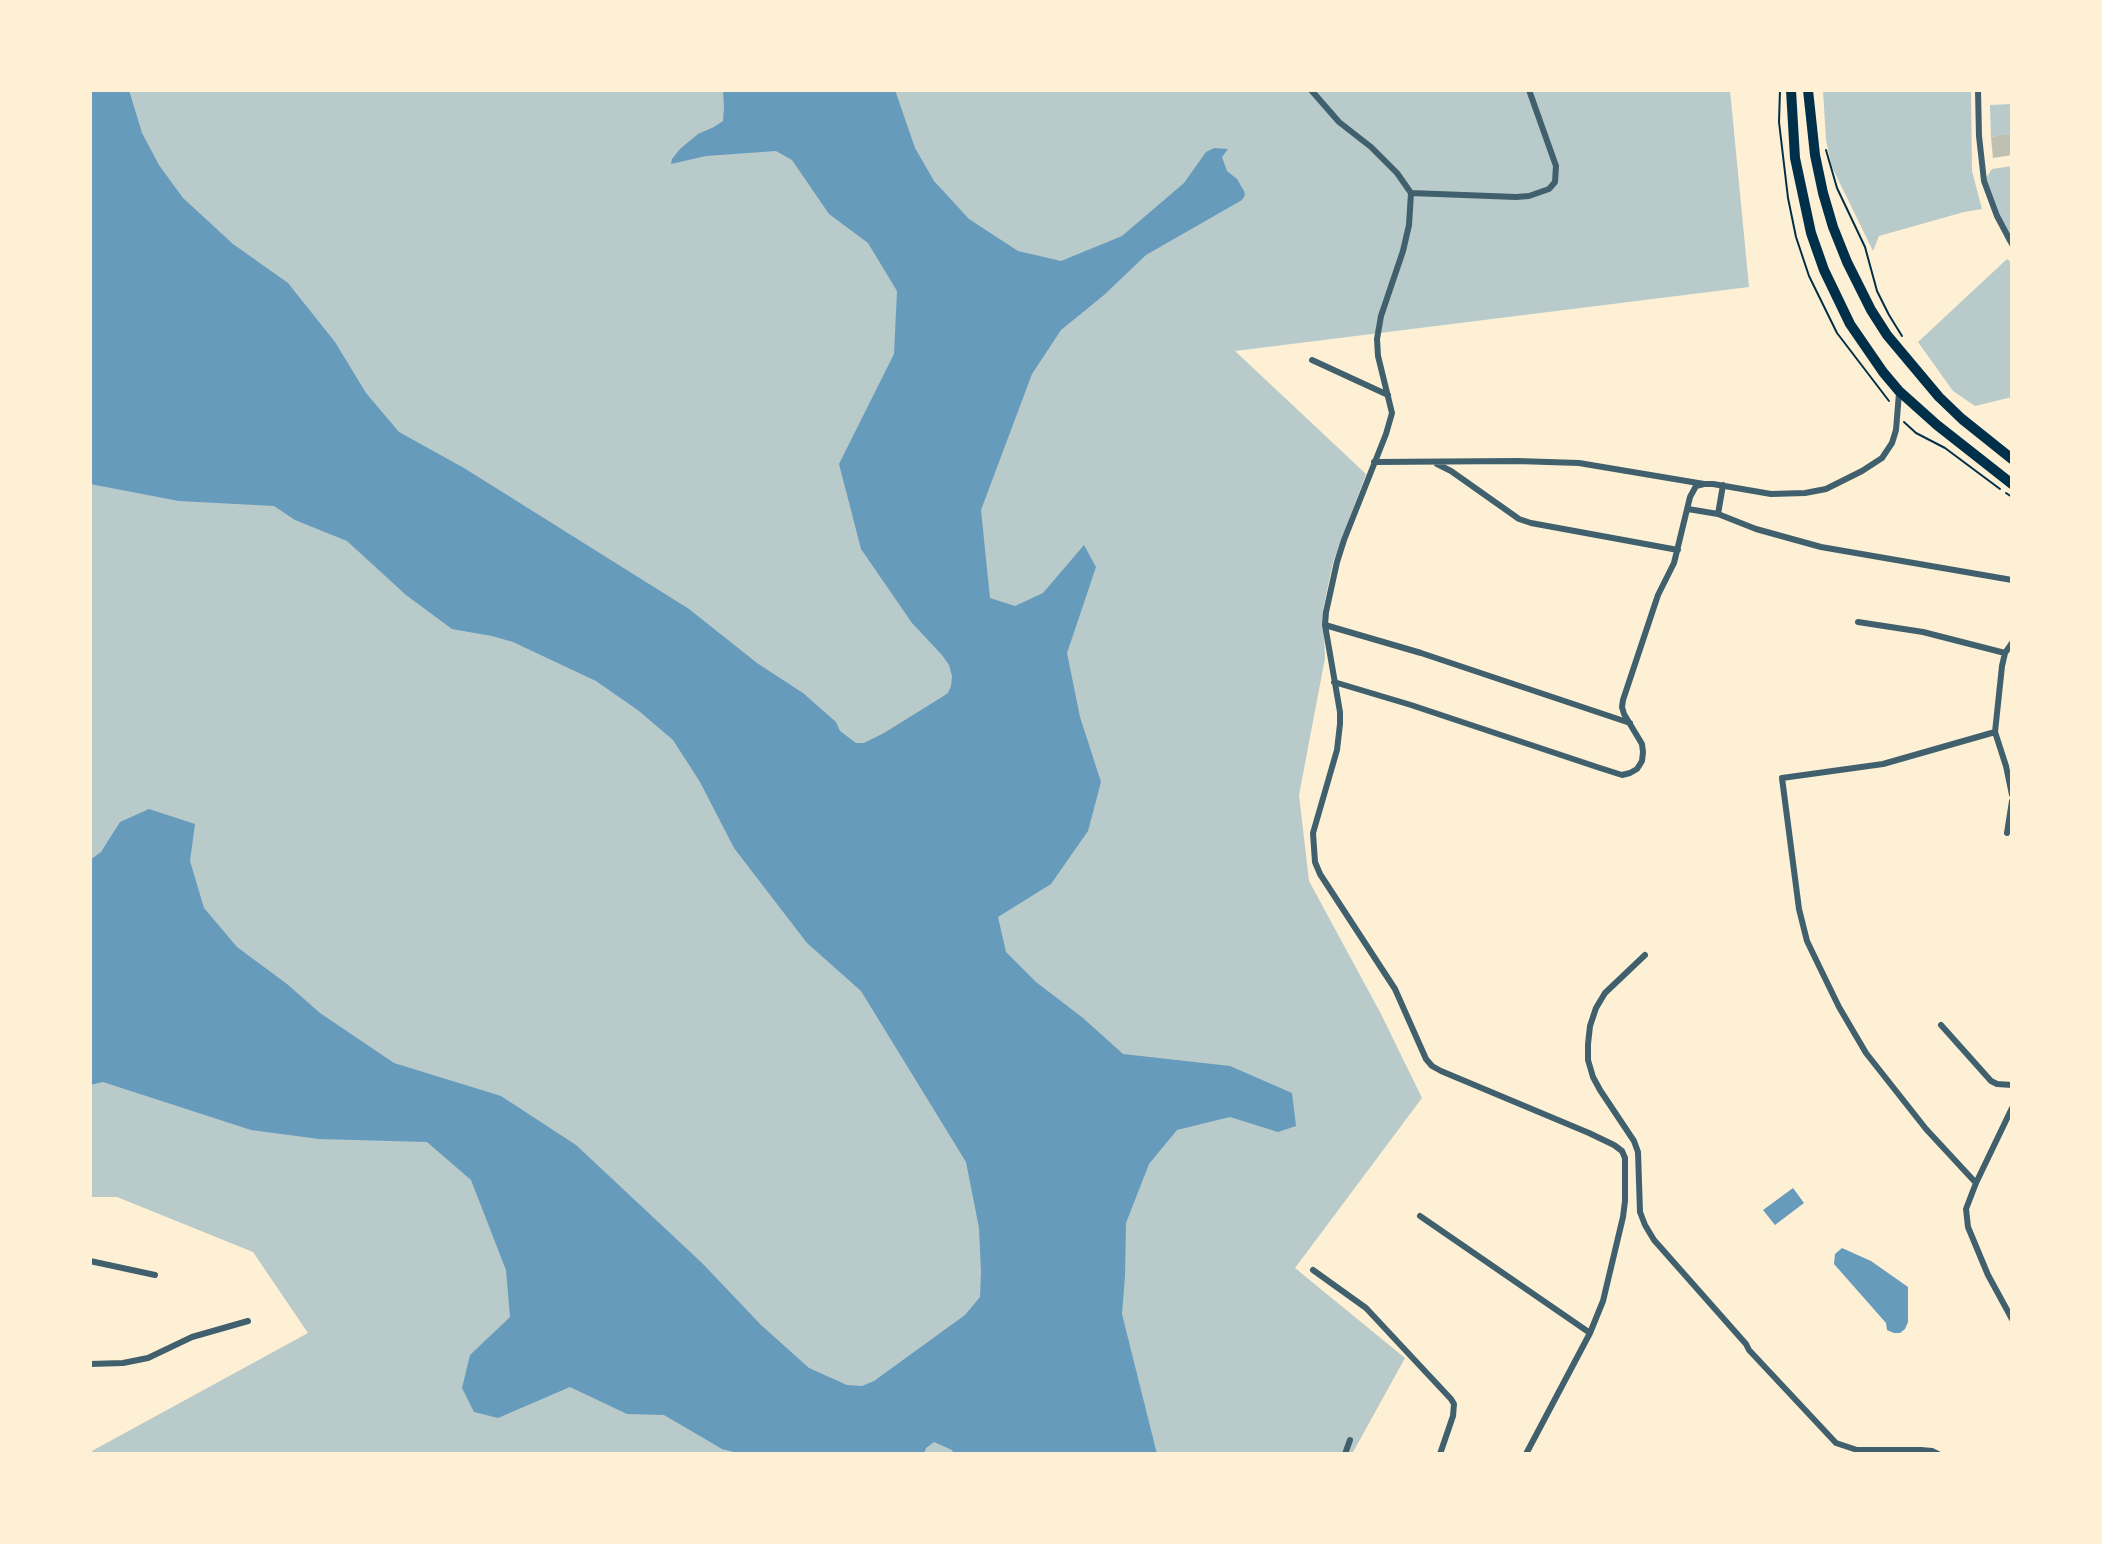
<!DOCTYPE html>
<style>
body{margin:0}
#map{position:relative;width:2102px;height:1544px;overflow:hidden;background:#fdf0d5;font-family:Signika,sans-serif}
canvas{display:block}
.frame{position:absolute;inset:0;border:92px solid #fdf0d5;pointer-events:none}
</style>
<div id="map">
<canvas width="2102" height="1544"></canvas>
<div class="frame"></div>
</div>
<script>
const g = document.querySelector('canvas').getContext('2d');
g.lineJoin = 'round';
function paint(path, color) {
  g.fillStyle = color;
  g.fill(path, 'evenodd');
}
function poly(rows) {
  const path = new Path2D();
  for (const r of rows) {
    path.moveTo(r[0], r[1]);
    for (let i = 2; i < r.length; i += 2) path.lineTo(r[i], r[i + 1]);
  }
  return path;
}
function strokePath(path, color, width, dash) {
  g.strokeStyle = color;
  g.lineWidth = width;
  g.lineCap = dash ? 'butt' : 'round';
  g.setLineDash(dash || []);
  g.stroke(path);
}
paint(poly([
 [90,90,1730,90,1749,287,1235,351,1366,474,1333,562,1323,609,1325,658,1299,795,1309,881,1381,1014,1422,1098,1295,1268,1405,1358,1352,1454,90,1454,90,1452,308,1333,253,1252,117,1197,90,1197],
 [1823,90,1971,90,1972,171,1982,209,1964,212,1879,236,1873,251,1832,167,1826,140],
 [2012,104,2012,133,1991,137,1990,105],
 [2012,166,2012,245,2006,241,1984,181,1992,169],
 [2007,259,2012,263,2012,397,1975,406,1953,391,1918,342]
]), '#b9caca');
paint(poly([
 [90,90,129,90,142,133,159,165,183,198,233,244,288,283,335,342,366,393,399,432,464,468,689,609,757,663,803,693,836,722,840,731,856,743,864,743,884,733,942,697,948,693,951,686,952,676,949,665,942,655,912,623,861,549,839,464,894,354,897,291,868,243,829,214,792,160,776,151,706,156,671,164,672,159,680,149,698,134,714,127,723,121,724,107,723,90,895,90,915,148,934,181,969,219,1018,251,1061,261,1122,236,1184,183,1206,152,1214,148,1228,149,1222,157,1227,171,1237,179,1244,191,1245,195,1242,200,1146,255,1104,295,1061,330,1032,374,981,510,990,598,1015,606,1043,593,1084,545,1096,567,1067,653,1080,717,1101,782,1088,831,1051,884,998,917,1006,952,1036,982,1083,1018,1123,1054,1230,1066,1292,1093,1296,1126,1278,1132,1230,1117,1177,1130,1149,1164,1126,1223,1125,1276,1122,1314,1157,1454,954,1454,952,1450,934,1442,926,1448,924,1454,742,1454,722,1449,664,1415,627,1414,570,1387,498,1418,474,1412,462,1388,470,1355,510,1317,506,1270,471,1180,427,1142,319,1139,251,1130,103,1082,90,1085,90,860,101,852,120,822,149,809,195,824,190,861,204,908,237,947,287,984,320,1013,394,1063,501,1096,576,1145,702,1263,761,1325,809,1368,847,1385,862,1386,874,1381,965,1315,980,1297,981,1272,979,1228,966,1162,861,991,807,943,734,848,700,782,673,740,639,711,596,681,513,642,492,636,452,629,406,595,347,541,295,520,274,506,179,501,90,484],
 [1793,1188,1804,1203,1775,1225,1763,1210],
 [1842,1248,1871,1261,1908,1287,1908,1322,1905,1329,1900,1333,1894,1333,1887,1330,1886,1323,1834,1264,1835,1254]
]), '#669bbc');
paint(poly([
 [2012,133,2012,155,1993,158,1991,137]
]), '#bec0b2');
strokePath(poly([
 [1780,90,1779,122,1788,198,1796,237,1809,276,1837,333,1889,401],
 [1826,150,1837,188,1865,247,1877,291,1889,315,1902,336],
 [1904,422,1916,433,1945,448,2000,489],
 [2006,493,2012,497]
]), '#003049', 2);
strokePath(poly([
 [1311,90,1339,122,1371,147,1397,173,1411,193,1409,225,1403,251,1381,316,1377,339,1378,356,1392,413,1386,434,1344,540,1337,562,1326,612,1325,625,1340,712,1340,724,1337,750,1313,833,1315,862,1320,874,1395,989,1426,1059,1432,1066,1441,1071,1589,1133,1614,1145,1622,1151,1625,1158,1625,1201,1623,1217,1603,1301,1590,1333,1526,1454],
 [1978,90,1979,136,1984,181,1997,216,2012,244],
 [1411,193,1516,197,1529,196,1549,189,1555,182,1556,166,1529,90],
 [1312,360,1388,395],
 [1374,462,1517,461,1579,463,1704,484,1713,484,1771,494,1805,493,1826,489,1862,471,1882,458,1892,443,1896,430,1899,393],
 [1437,464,1451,471,1519,519,1531,523,1678,550],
 [1688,509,1718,514,1756,529,1821,547,2012,580],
 [1718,514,1723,485],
 [1858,622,1923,632,2005,653],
 [1325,625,1421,653,1630,723],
 [2012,643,2005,653,2002,666,1995,732,2006,766,2012,795],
 [1334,682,1411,705,1600,768,1622,775,1630,773,1637,769,1642,761,1643,752,1642,744,1624,714,1622,707,1623,700,1658,595,1674,563,1690,497,1696,486,1704,484],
 [2007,833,2012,801],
 [1645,955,1605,993,1596,1008,1590,1026,1588,1044,1588,1060,1593,1077,1600,1090,1634,1141,1638,1152,1640,1212,1645,1225,1654,1240,1746,1344,1749,1350,1836,1443,1857,1450,1921,1450,1932,1451,1938,1454],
 [1941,1025,1991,1081,1997,1084,2012,1085],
 [2012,1108,1976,1183,1966,1209,1968,1227,1988,1275,2012,1319],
 [1976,1183,1926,1129,1866,1053,1839,1007,1821,970,1807,941,1799,909,1782,778,1883,764,1995,732],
 [1420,1216,1590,1333],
 [90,1261,155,1275],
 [1313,1270,1366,1308,1451,1399,1454,1404,1453,1416,1440,1454],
 [90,1364,123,1363,148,1358,192,1337,248,1321],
 [1345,1454,1350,1440]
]), '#3f606c', 6);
strokePath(poly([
 [1791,90,1795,158,1811,233,1824,270,1850,324,1883,372,1899,391,1937,425,2012,484],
 [1808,90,1815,155,1823,193,1833,227,1847,262,1871,310,1887,335,1939,397,1962,419,2012,459]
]), '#003049', 10);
</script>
